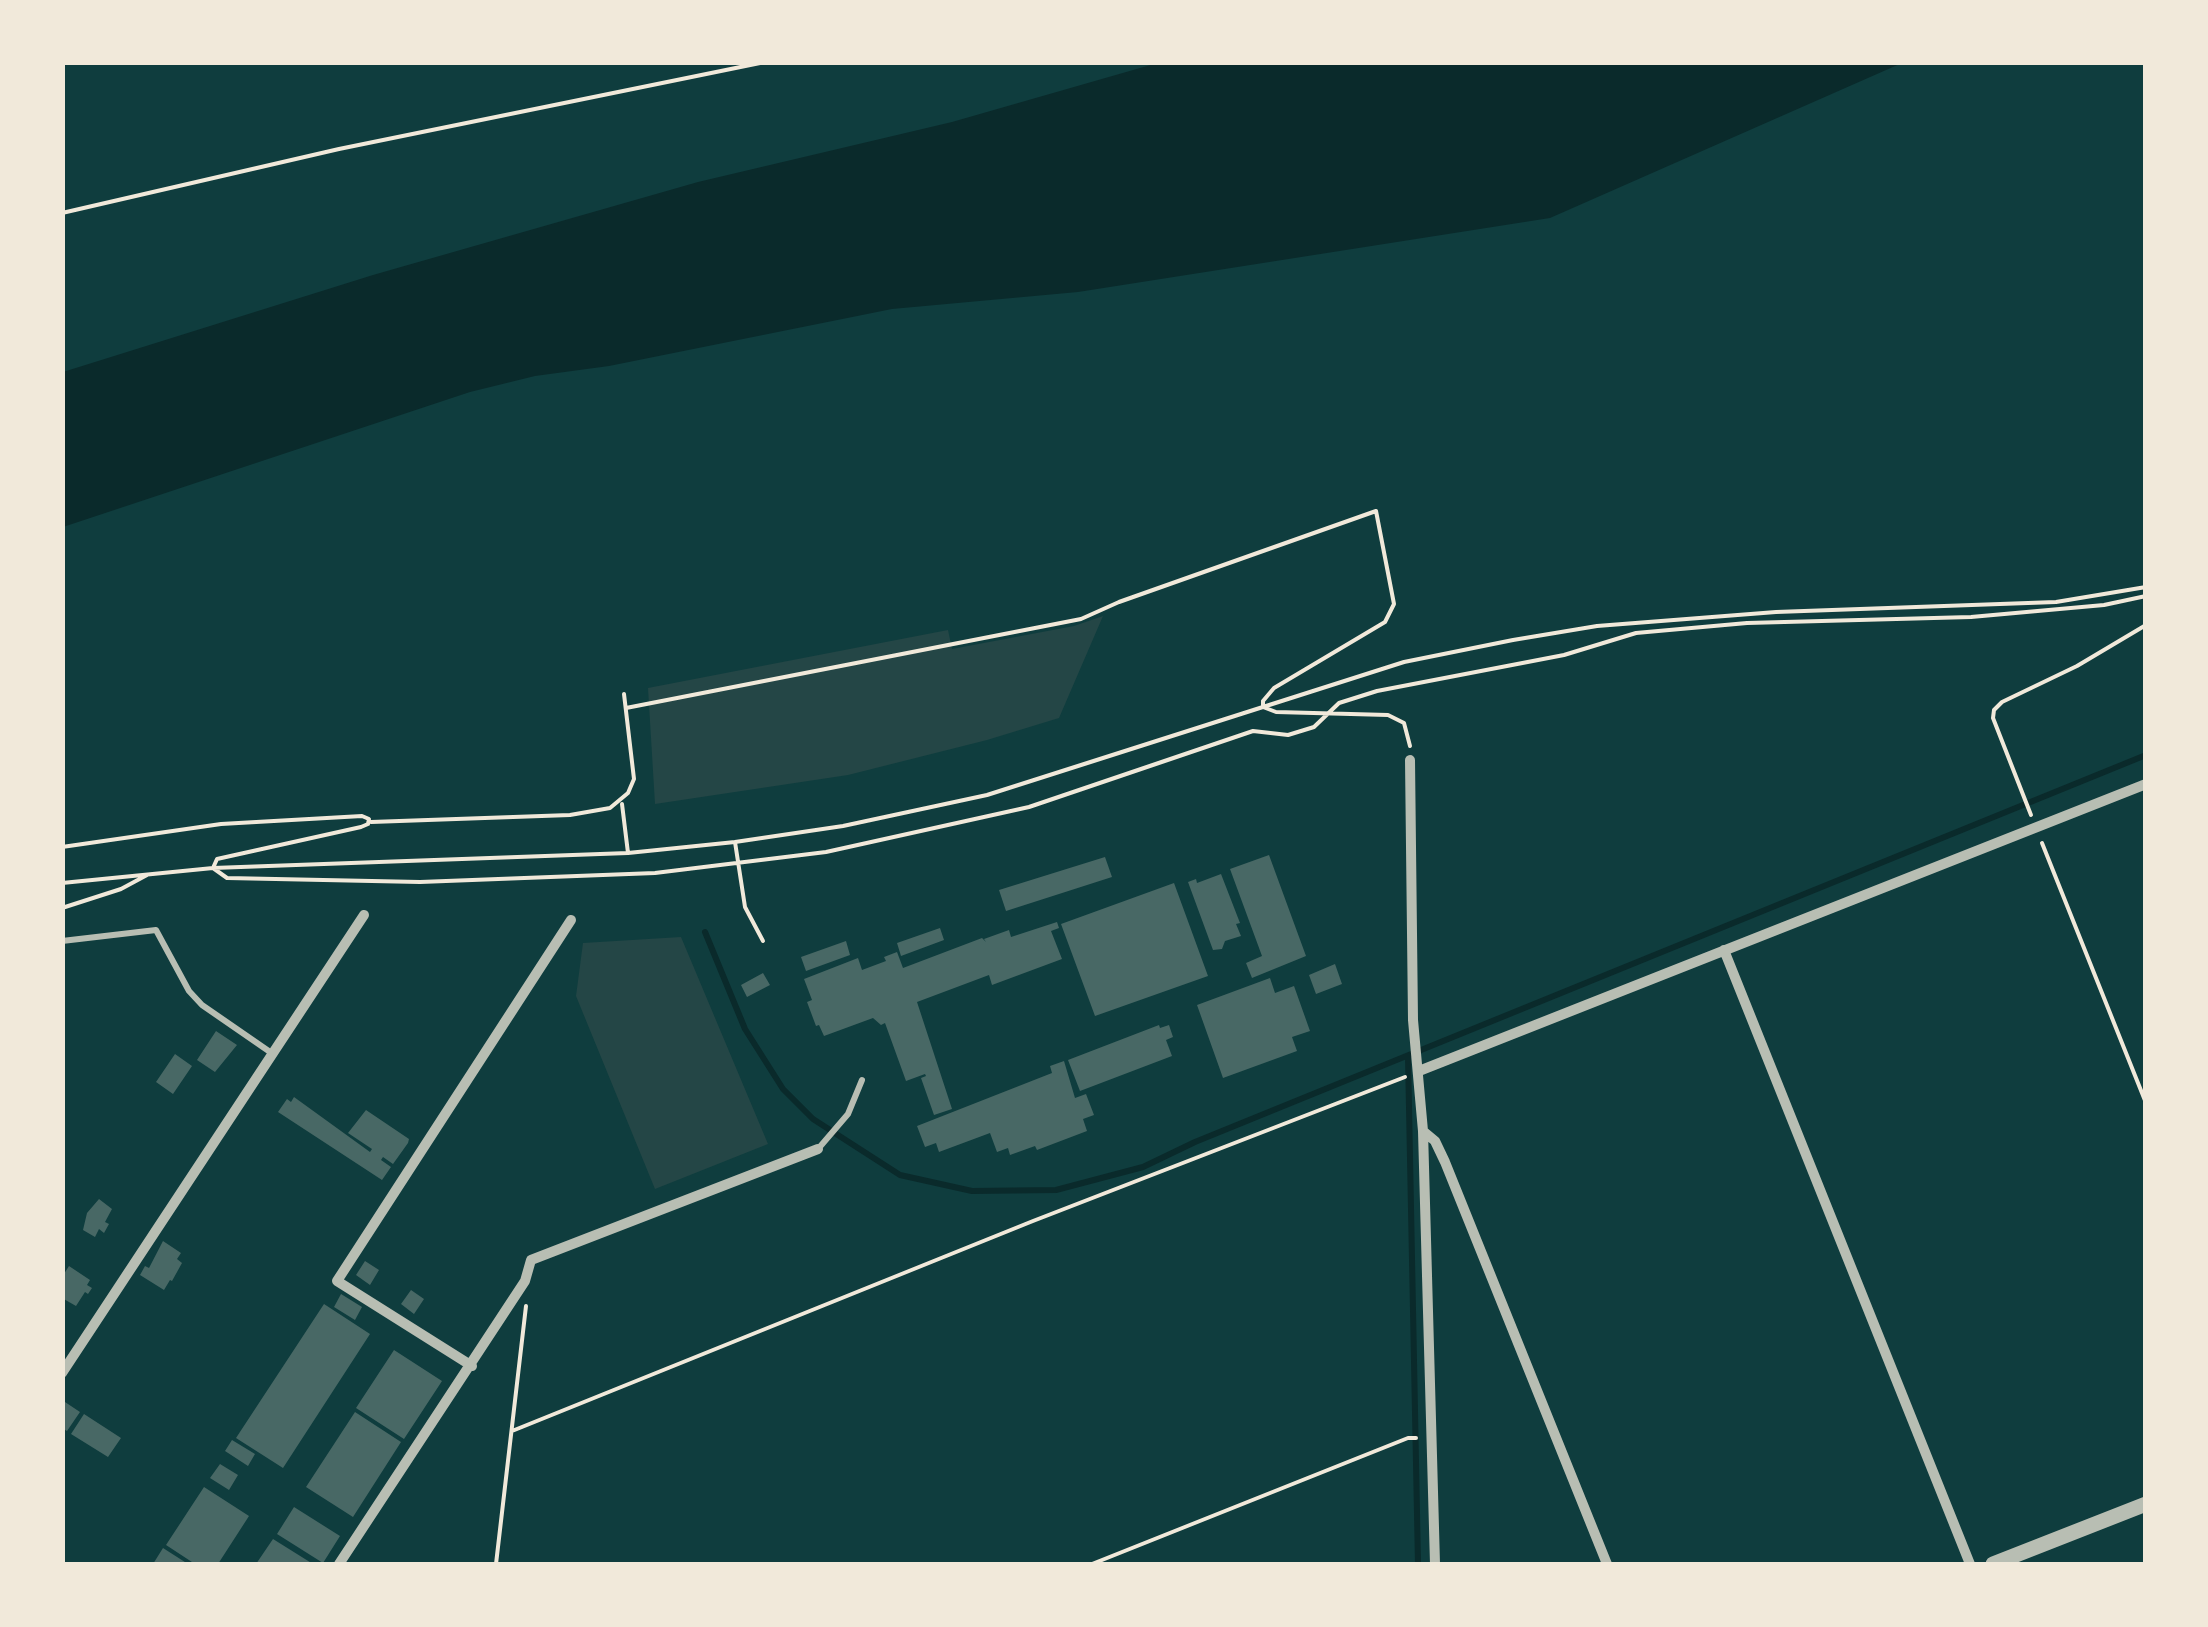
<!DOCTYPE html>
<style>
body{margin:0}
#map{position:relative;width:2208px;height:1627px;overflow:hidden;background:#0f3d3e;font-family:Commissioner,sans-serif}
canvas{display:block}
.frame{position:absolute;inset:0;border:65px solid #f1e9da;pointer-events:none}
</style>
<div id="map">
<canvas width="2208" height="1627"></canvas>
<div class="frame"></div>
</div>
<script>
const g = document.querySelector('canvas').getContext('2d');
g.lineJoin = 'round';
function paint(path, color) {
  g.fillStyle = color;
  g.fill(path, 'evenodd');
}
function poly(rows) {
  const path = new Path2D();
  for (const r of rows) {
    path.moveTo(r[0], r[1]);
    for (let i = 2; i < r.length; i += 2) path.lineTo(r[i], r[i + 1]);
  }
  return path;
}
function strokePath(path, color, width, dash) {
  g.strokeStyle = color;
  g.lineWidth = width;
  g.lineCap = dash ? 'butt' : 'round';
  g.setLineDash(dash || []);
  g.stroke(path);
}
paint(poly([
 [1103,616,1059,718,987,740,848,775,655,804,648,688,948,630,952,649,1074,626],
 [681,937,768,1144,655,1189,576,996,583,943]
]), '#244646');
paint(poly([
 [1161,62,1902,63,1550,218,1078,292,892,309,609,366,535,376,470,392,63,527,63,372,373,275,698,182,952,122]
]), '#0a2a2b');
strokePath(poly([
 [705,932,745,1029,783,1089,813,1119,900,1175,972,1191,1056,1190,1143,1167,1195,1142,2146,755],
 [1408,1056,1418,1564]
]), '#0a2a2b', 6);
paint(poly([
 [1269,855,1306,956,1252,978,1246,963,1262,956,1230,869],
 [1105,857,1112,877,1006,911,999,890],
 [1221,874,1240,923,1236,924,1241,936,1225,941,1222,949,1213,950,1188,882,1196,879,1197,883],
 [1174,883,1208,976,1095,1016,1061,924],
 [1057,922,1059,928,1051,931,1062,959,992,985,989,975,917,1002,952,1109,934,1115,921,1078,926,1076,925,1074,906,1081,885,1023,881,1025,873,1018,824,1036,819,1025,816,1026,807,1002,812,1000,804,979,858,958,862,970,886,961,884,957,897,952,903,968,982,938,986,942,984,939,1009,930,1011,937],
 [940,928,944,940,901,956,897,943],
 [846,941,850,955,806,971,801,957],
 [1335,964,1342,984,1316,994,1309,975],
 [763,973,770,985,747,997,741,985],
 [1270,978,1275,993,1294,986,1310,1031,1292,1037,1297,1051,1223,1078,1197,1005],
 [1159,1025,1160,1028,1169,1025,1173,1037,1166,1040,1172,1056,1080,1091,1068,1060],
 [216,1031,237,1045,215,1072,197,1060],
 [175,1054,192,1066,173,1094,156,1082],
 [1064,1061,1075,1098,1086,1094,1094,1115,1083,1119,1087,1131,1037,1150,1035,1146,1010,1155,1008,1148,997,1152,990,1133,939,1152,936,1143,925,1147,917,1126,1052,1073,1050,1066],
 [294,1097,370,1152,372,1149,348,1133,366,1110,409,1139,408,1143,393,1164,383,1157,381,1160,391,1167,382,1180,278,1112,287,1099,291,1102],
 [99,1199,112,1209,105,1222,109,1224,104,1233,99,1229,95,1237,83,1230,87,1213],
 [163,1241,181,1253,177,1259,182,1263,172,1281,170,1280,164,1290,140,1275,145,1266,149,1268],
 [365,1261,379,1270,370,1285,356,1275],
 [69,1266,90,1280,87,1285,92,1288,88,1294,85,1292,76,1306,62,1298,62,1277],
 [411,1290,424,1299,414,1314,401,1304],
 [341,1294,362,1307,355,1320,334,1307],
 [324,1304,370,1334,283,1468,236,1438],
 [394,1350,442,1381,404,1439,356,1408],
 [62,1400,80,1412,67,1431,62,1428],
 [355,1412,401,1442,353,1517,306,1487],
 [84,1414,121,1438,108,1457,71,1434],
 [232,1440,255,1454,248,1466,225,1451],
 [220,1464,238,1475,229,1490,210,1478],
 [204,1487,249,1516,218,1564,195,1564,166,1545],
 [294,1507,340,1536,323,1563,277,1534],
 [273,1539,313,1564,256,1564],
 [163,1548,188,1564,153,1564]
]), '#486865');
strokePath(poly([
 [62,213,339,149,765,62],
 [626,708,1081,619,1119,602,1376,511,1394,604,1385,622,1274,688,1263,701,1263,707,1276,712,1388,715,1404,723,1410,746],
 [622,804,628,853],
 [2031,815,1993,718,1994,710,2002,702,2077,666,2146,625],
 [371,822,570,815,610,808,628,793,634,779,624,694],
 [735,842,745,907,763,941],
 [2042,843,2146,1103],
 [62,847,221,824,362,816,369,819,368,824,361,827,217,859,213,868],
 [213,868,227,878,420,882,655,873,826,852,1029,807,1253,731,1288,735,1314,727,1339,703,1377,691,1564,655,1636,633,1747,623,1971,617,2104,605,2146,596],
 [62,883,213,868,628,853,735,842,843,826,987,795,1404,662,1513,640,1597,626,1776,612,2056,602,2146,587],
 [62,908,121,889,147,875],
 [512,1431,1033,1221,1405,1077],
 [496,1564,526,1306],
 [1092,1564,1408,1438,1416,1438]
]), '#f1e9da', 4);
strokePath(poly([
 [62,941,156,930,189,991,202,1005,273,1054],
 [818,1149,848,1114,862,1080]
]), '#b8beb3', 6);
strokePath(poly([
 [1410,760,1413,1020,1423,1131,1435,1564],
 [1724,950,1970,1564],
 [1419,1071,2146,784],
 [1423,1131,1435,1141,1445,1162,1607,1564],
 [472,1366,337,1281,571,920],
 [62,1373,364,915],
 [339,1564,525,1281,531,1260,818,1149]
]), '#b8beb3', 10);
strokePath(poly([
 [1993,1564,2146,1504]
]), '#b8beb3', 15);
</script>
